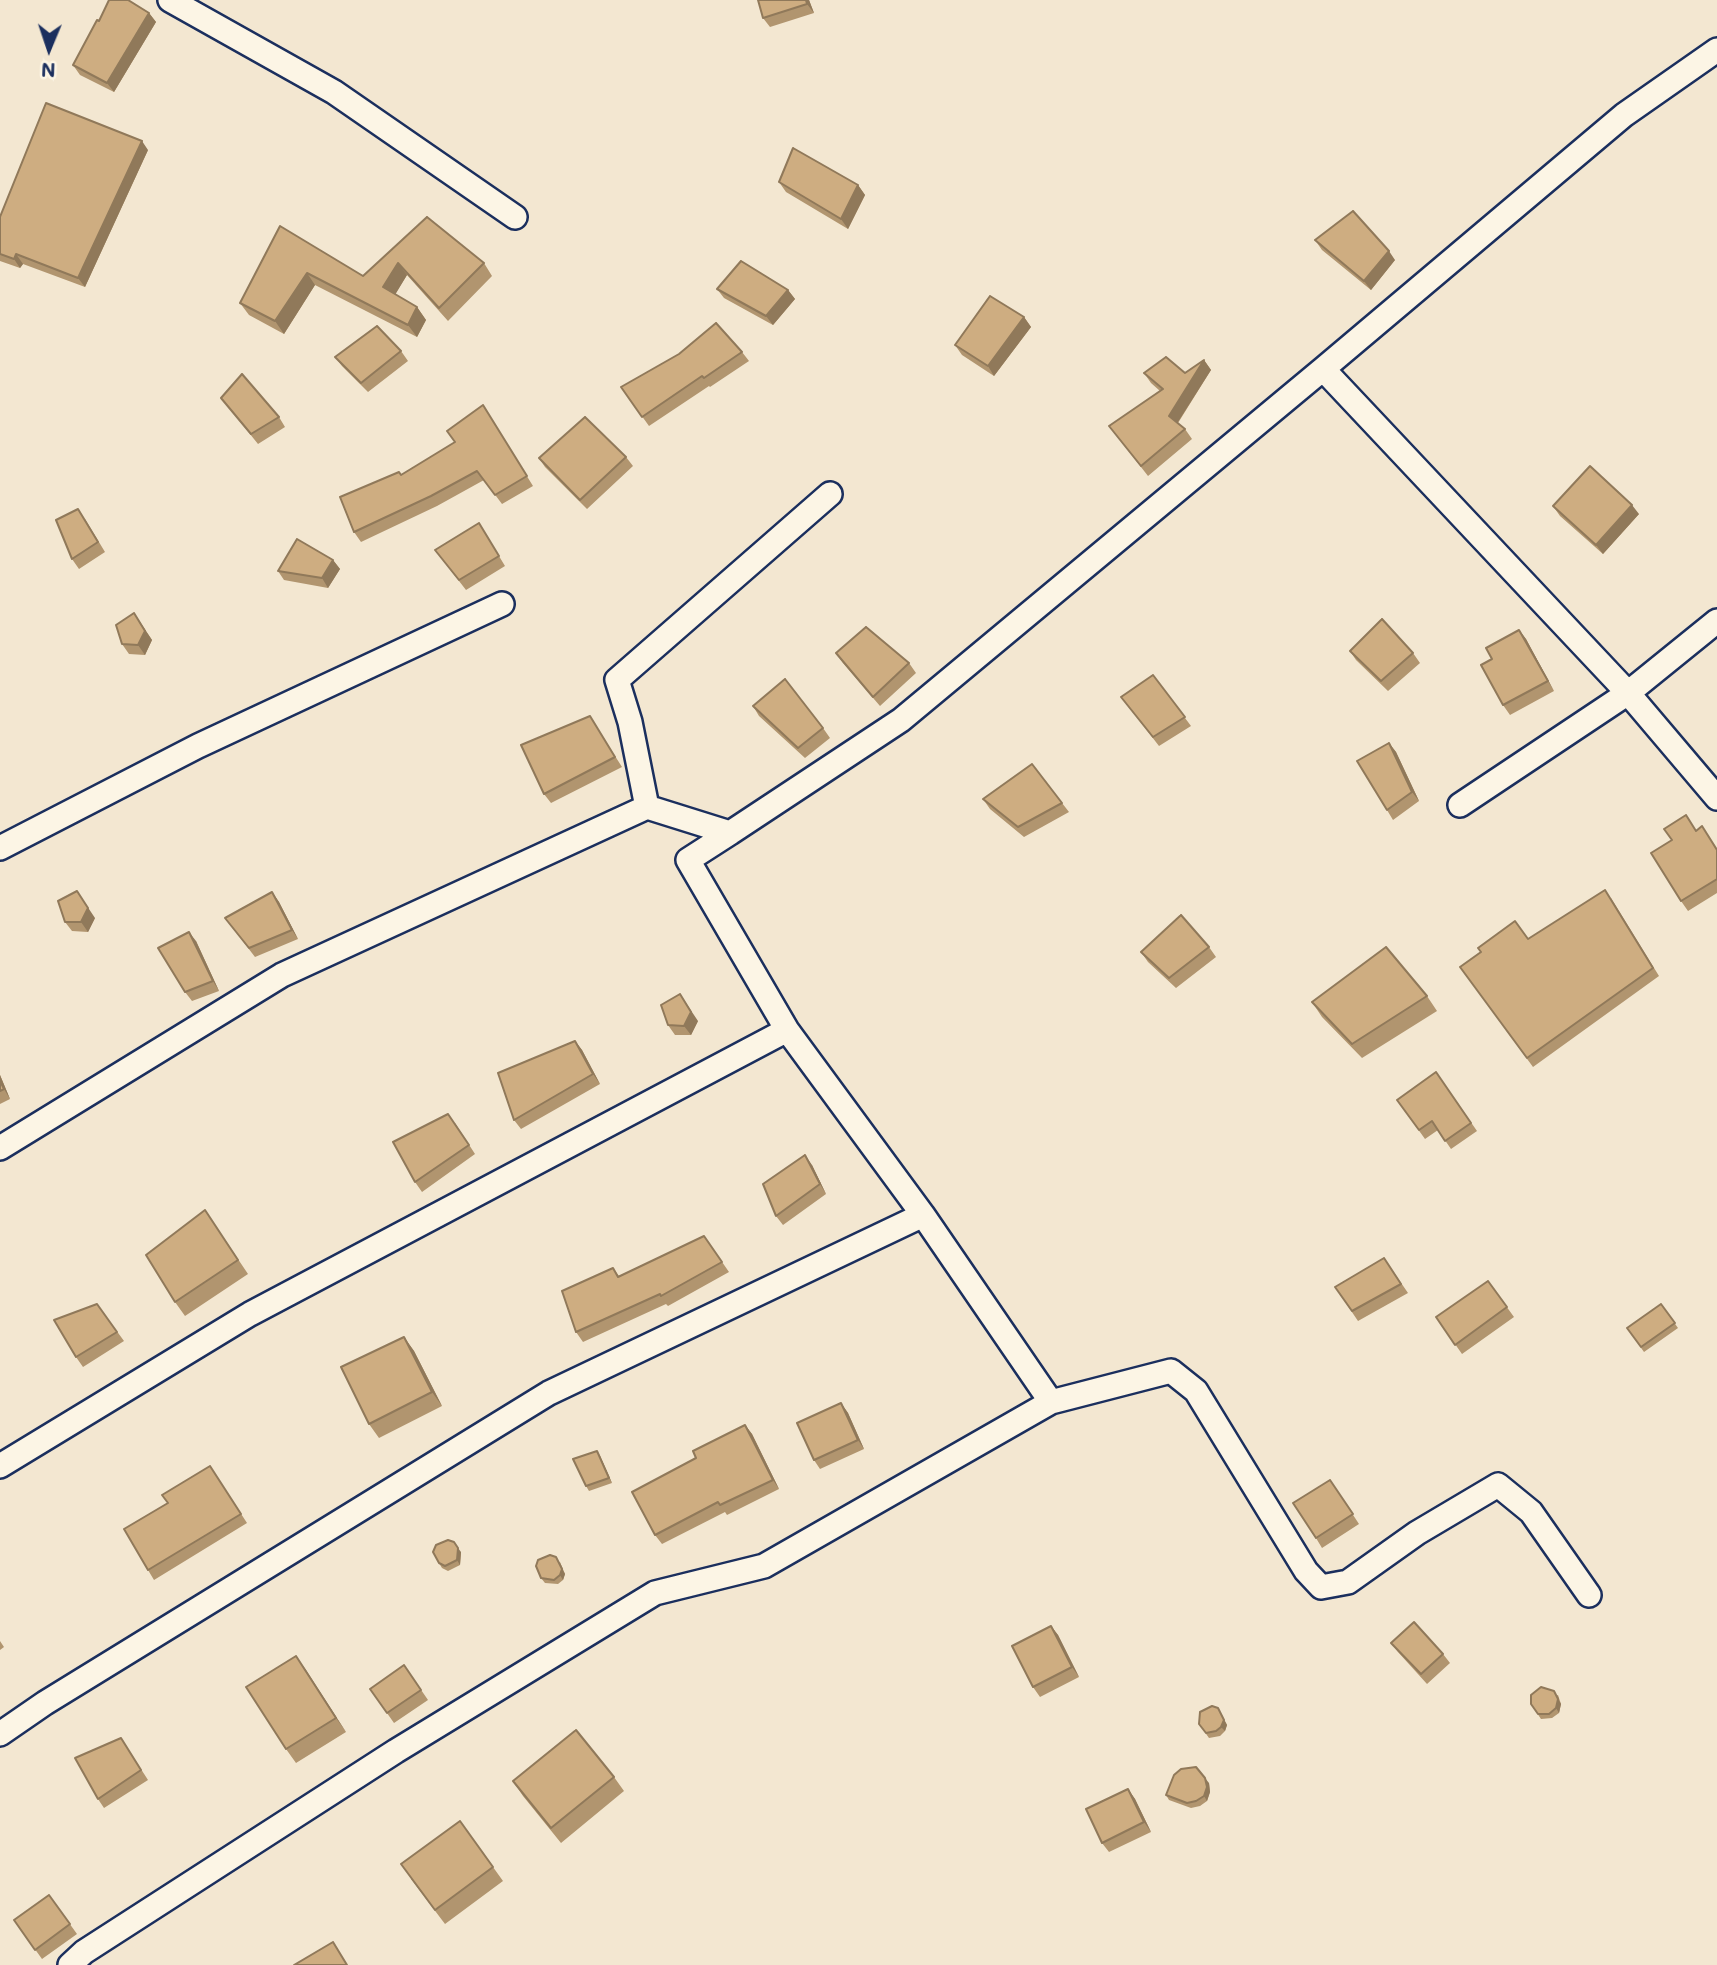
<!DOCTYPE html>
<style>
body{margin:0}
#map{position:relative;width:1717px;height:1965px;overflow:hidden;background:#f3e7d1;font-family:Mali,sans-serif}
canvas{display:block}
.north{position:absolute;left:14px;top:14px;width:70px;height:70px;-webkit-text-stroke:5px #fcf5e5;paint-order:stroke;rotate:182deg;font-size:19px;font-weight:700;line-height:28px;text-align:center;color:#1b2f5e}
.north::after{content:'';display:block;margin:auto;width:24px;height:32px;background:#1b2f5e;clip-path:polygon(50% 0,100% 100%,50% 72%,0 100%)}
</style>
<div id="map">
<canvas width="1717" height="1965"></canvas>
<div class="north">N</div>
</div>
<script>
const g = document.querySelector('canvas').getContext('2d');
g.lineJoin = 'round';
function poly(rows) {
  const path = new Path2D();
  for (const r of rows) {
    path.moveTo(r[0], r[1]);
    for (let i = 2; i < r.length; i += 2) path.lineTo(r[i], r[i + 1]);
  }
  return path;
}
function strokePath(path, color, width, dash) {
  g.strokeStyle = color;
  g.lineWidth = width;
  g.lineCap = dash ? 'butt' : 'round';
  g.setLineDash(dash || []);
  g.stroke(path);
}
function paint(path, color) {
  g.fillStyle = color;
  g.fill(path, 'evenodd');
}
const minor = poly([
 [170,0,334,92,515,217],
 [1323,369,1628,693,1717,798],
 [1460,805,1628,693,1717,621],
 [647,807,630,722,617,680,830,494],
 [730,833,688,860,787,1030],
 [0,848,198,746,502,604],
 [0,1148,282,975,647,807,730,833,901,720,1323,369,1624,115,1717,50],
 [1051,1402,1171,1371,1196,1391,1306,1571,1321,1587,1348,1582,1417,1533,1498,1485,1531,1512,1589,1595],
 [0,1466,250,1314,787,1030,923,1215,1051,1402,764,1566,655,1593,396,1751,84,1952,70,1965],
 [0,1734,45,1703,549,1393,923,1215]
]);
strokePath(minor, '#1b2f5e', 28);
strokePath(minor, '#fcf5e5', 23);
paint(poly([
 [758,0,809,0,814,13,770,27,763,18],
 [149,13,156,22,114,92,80,75,73,65],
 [148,150,85,287,23,264,20,268,0,261,0,217],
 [779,182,858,185,865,195,848,229,786,192],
 [427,217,484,263,492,276,448,321,407,275,395,294,417,307,426,320,417,337,315,285,284,334,249,315,240,303,280,226,363,276],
 [1315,240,1395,260,1371,290,1322,250],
 [717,289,788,290,795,299,773,325,724,298],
 [1024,317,1031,327,994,376,962,355,955,345],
 [401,351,408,361,368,392,342,366,335,357],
 [742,352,749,361,710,387,709,386,649,426,621,387],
 [1204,360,1211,370,1178,423,1185,429,1192,439,1148,476,1109,426,1160,391,1151,383,1144,373,1185,373],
 [221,398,279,417,285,427,258,444],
 [489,415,533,486,502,504,484,480,437,506,361,542,354,532,401,475,455,442],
 [626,457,633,466,587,509,545,467,539,458],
 [1553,506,1639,514,1603,554,1560,516],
 [85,519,105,552,79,569,72,559],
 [479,523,505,566,466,590,435,550],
 [333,560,340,569,328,588,284,580,278,571],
 [134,613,152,640,145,655,129,654,122,644],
 [1519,630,1526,639,1554,691,1510,715,1503,705,1492,659],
 [1350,651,1413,653,1420,663,1388,691,1356,660],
 [836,653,909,663,916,673,880,706,843,663],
 [1153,675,1191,726,1159,746,1121,697],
 [753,706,823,728,830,738,805,758,759,716],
 [596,726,622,767,551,803,544,794],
 [1389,743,1396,752,1419,801,1393,820,1387,810],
 [983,799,1062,803,1069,812,1024,837,990,809],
 [1696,830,1717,849,1717,893,1688,911,1681,901],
 [272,892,279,902,298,939,255,957,225,918],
 [1611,898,1659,976,1533,1067,1460,967,1528,939],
 [95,918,88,932,72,931,65,922],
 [196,941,219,991,192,1001,185,992],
 [1209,947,1216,957,1176,988,1148,962,1141,952],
 [1427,996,1437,1011,1362,1058,1322,1017,1312,1002],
 [698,1021,691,1035,675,1035,668,1025],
 [575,1041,582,1050,600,1084,521,1129,514,1120],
 [1436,1072,1477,1131,1451,1149,1438,1130,1425,1139,1397,1100],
 [0,1075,10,1099,0,1104],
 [455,1123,475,1154,422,1192,415,1182],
 [812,1165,826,1194,783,1225,776,1216],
 [205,1210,248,1274,185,1316,175,1302],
 [704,1236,729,1272,668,1306,666,1304,583,1342,576,1332,613,1268,619,1276],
 [1384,1258,1408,1293,1358,1321,1335,1287],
 [1488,1281,1514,1317,1462,1354,1436,1317],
 [97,1304,124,1341,83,1367,76,1357],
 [1661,1304,1678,1328,1644,1352,1627,1328],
 [404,1337,414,1351,442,1406,379,1438,369,1424],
 [841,1403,848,1413,864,1449,820,1469,814,1460],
 [745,1425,752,1434,779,1489,727,1515,725,1512,662,1544,655,1535,696,1458],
 [597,1451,600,1456,612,1483,589,1491,586,1486],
 [210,1466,247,1523,154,1580,148,1570,168,1503],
 [1330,1480,1359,1524,1322,1548,1316,1538],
 [461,1552,460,1565,448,1571,442,1568,439,1563],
 [560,1562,565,1574,563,1580,558,1584,545,1583,541,1578],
 [1051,1626,1058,1635,1079,1677,1040,1697,1033,1687],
 [0,1641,4,1647,0,1650],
 [1391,1643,1443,1654,1450,1663,1427,1684,1398,1652],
 [296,1656,346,1732,296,1763,286,1749],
 [404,1665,428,1700,394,1723,370,1689],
 [1558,1695,1561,1704,1559,1713,1552,1718,1541,1719,1531,1704],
 [1218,1708,1227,1725,1225,1731,1220,1736,1209,1738,1199,1724],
 [121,1738,148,1780,104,1808,98,1799],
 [614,1777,624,1791,561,1843,523,1796,513,1781],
 [1209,1783,1210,1792,1207,1801,1200,1806,1191,1808,1169,1800,1166,1795],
 [1128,1789,1135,1799,1151,1832,1109,1852,1102,1843],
 [460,1821,503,1881,445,1924,411,1879],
 [49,1895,77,1934,42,1959,14,1920]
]), '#b1956f');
paint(poly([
 [806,0,809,0,814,13,807,4],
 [149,13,156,22,114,92,107,83],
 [142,141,148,150,85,287,78,278],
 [858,185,865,195,848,229,841,219],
 [1389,251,1395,260,1371,290,1364,281],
 [16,254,23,264,20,268,14,259],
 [398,263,407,275,392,300,383,287],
 [307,273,315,285,284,334,275,321],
 [788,290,795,299,773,325,766,316],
 [417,307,426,320,417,337,408,325],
 [1024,317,1031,327,994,376,988,366],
 [1204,360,1211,370,1176,425,1169,416],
 [1632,505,1639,514,1603,554,1596,545],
 [333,560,340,569,328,588,322,578],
 [134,613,152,640,145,655,138,645],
 [1519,630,1526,639,1554,691,1548,681],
 [1389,743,1396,752,1419,801,1412,792],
 [77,891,95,918,88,932,81,922],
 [272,892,279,902,298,939,292,930],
 [189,932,196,941,219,991,213,981],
 [680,994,698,1021,691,1035,684,1026],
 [575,1041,582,1050,600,1084,593,1074],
 [0,1075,10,1099,4,1089,0,1081],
 [805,1155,812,1165,826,1194,820,1184],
 [404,1337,414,1351,442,1406,432,1392],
 [841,1403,848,1413,864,1449,858,1440],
 [745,1425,752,1434,779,1489,773,1480],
 [597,1451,600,1456,612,1483,609,1478],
 [458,1548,461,1552,460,1565,457,1560],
 [556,1557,565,1574,563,1580,560,1575],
 [1051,1626,1058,1635,1079,1677,1072,1667],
 [296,1656,306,1670,346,1732,336,1718],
 [1554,1691,1561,1704,1559,1713,1556,1708],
 [1218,1708,1227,1725,1225,1731,1221,1727],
 [1205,1778,1209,1783,1210,1792,1207,1801,1204,1796],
 [1128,1789,1135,1799,1151,1832,1144,1822]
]), '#90795a');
const building = poly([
 [109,0,128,0,149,13,107,83,73,65,97,20,99,21,109,0],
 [758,0,806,0,807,4,763,18,758,0],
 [46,103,142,141,78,278,16,254,14,259,0,254,0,217,46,103],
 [793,148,858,185,841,219,779,182,793,148],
 [1353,211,1389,251,1364,281,1315,240,1353,211],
 [427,217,484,263,439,308,398,263,383,287,417,307,408,325,307,273,275,321,240,303,280,226,363,276,427,217],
 [741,261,788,290,766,316,717,289,741,261],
 [990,296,1024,317,988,366,955,345,990,296],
 [716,323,742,352,704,378,702,376,642,417,621,387,679,354,716,323],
 [377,326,401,351,361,383,335,357,377,326],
 [1166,357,1185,373,1204,360,1169,416,1185,429,1141,466,1109,426,1163,389,1144,373,1166,357],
 [242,374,279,417,251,434,221,398,242,374],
 [483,405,527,476,495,495,477,471,431,496,354,532,340,497,399,472,401,475,455,442,447,431,483,405],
 [585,417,626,457,580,500,539,458,585,417],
 [1590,466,1632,505,1596,545,1553,506,1590,466],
 [78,509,98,542,72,559,56,520,78,509],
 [479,523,499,556,459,580,435,550,479,523],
 [297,539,333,560,322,578,278,571,297,539],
 [134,613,145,631,138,645,122,644,116,625,134,613],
 [1382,619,1413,653,1381,681,1350,651,1382,619],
 [866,627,909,663,873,697,836,653,866,627],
 [1519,630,1548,681,1503,705,1481,665,1492,659,1486,648,1519,630],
 [1153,675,1185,717,1153,737,1121,697,1153,675],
 [785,679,823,728,798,748,753,706,785,679],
 [590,716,615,757,544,794,521,745,590,716],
 [1389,743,1412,792,1387,810,1357,761,1389,743],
 [1032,764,1062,803,1018,827,983,799,1032,764],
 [1686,815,1696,831,1702,826,1717,850,1717,879,1681,901,1651,853,1672,840,1664,829,1686,815],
 [1605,890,1653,968,1527,1058,1460,967,1481,952,1478,948,1515,921,1528,939,1605,890],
 [77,891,88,908,81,922,65,922,58,901,77,891],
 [272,892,292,930,249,948,225,918,272,892],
 [1181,915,1209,947,1169,978,1141,952,1181,915],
 [189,932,213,981,185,992,158,948,189,932],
 [1386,947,1427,996,1352,1044,1312,1002,1386,947],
 [680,994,691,1012,684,1026,668,1025,661,1005,680,994],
 [575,1041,593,1074,514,1120,498,1073,575,1041],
 [1436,1072,1471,1123,1445,1141,1432,1121,1419,1130,1397,1100,1436,1072],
 [0,1081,4,1089,0,1091,0,1081],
 [448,1114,469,1145,415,1182,393,1142,448,1114],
 [805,1155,820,1184,776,1216,763,1184,805,1155],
 [205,1210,238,1260,175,1302,146,1255,205,1210],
 [704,1236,722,1262,661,1296,660,1294,576,1332,562,1291,613,1268,618,1277,704,1236],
 [1384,1258,1401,1284,1352,1311,1335,1287,1384,1258],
 [1488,1281,1507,1307,1455,1345,1436,1317,1488,1281],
 [97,1304,117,1332,76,1357,54,1320,97,1304],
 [1661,1304,1675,1323,1641,1347,1627,1328,1661,1304],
 [404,1337,432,1392,369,1424,341,1367,404,1337],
 [841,1403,858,1440,814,1460,797,1423,841,1403],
 [745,1425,773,1480,720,1505,718,1502,655,1535,632,1492,696,1458,693,1451,745,1425],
 [597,1451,609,1478,586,1486,573,1459,597,1451],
 [210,1466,241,1514,148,1570,124,1529,168,1503,162,1495,210,1466],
 [1330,1480,1353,1514,1316,1538,1293,1503,1330,1480],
 [448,1540,454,1542,458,1548,457,1560,445,1566,439,1563,433,1552,436,1545,448,1540],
 [550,1555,556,1557,562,1569,560,1575,554,1580,541,1578,536,1566,538,1560,550,1555],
 [1414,1622,1443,1654,1421,1674,1391,1643,1414,1622],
 [1051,1626,1072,1667,1033,1687,1012,1646,1051,1626],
 [296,1656,336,1718,286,1749,246,1687,296,1656],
 [404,1665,421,1690,387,1713,370,1689,404,1665],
 [1541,1687,1554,1691,1558,1699,1556,1708,1549,1714,1538,1714,1531,1704,1531,1695,1541,1687],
 [1212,1706,1218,1708,1224,1720,1221,1727,1216,1731,1206,1733,1199,1724,1200,1712,1212,1706],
 [576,1730,614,1777,551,1828,513,1781,576,1730],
 [121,1738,141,1770,98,1799,75,1758,121,1738],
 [1196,1767,1205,1778,1207,1787,1204,1796,1196,1801,1187,1803,1166,1795,1174,1775,1181,1769,1196,1767],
 [1128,1789,1144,1822,1102,1843,1086,1809,1128,1789],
 [460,1821,493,1867,435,1910,401,1864,460,1821],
 [49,1895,70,1924,35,1950,14,1920,49,1895],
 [333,1942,347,1965,294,1965,333,1942]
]);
paint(building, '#cead81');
strokePath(building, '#90795a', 2);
</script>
